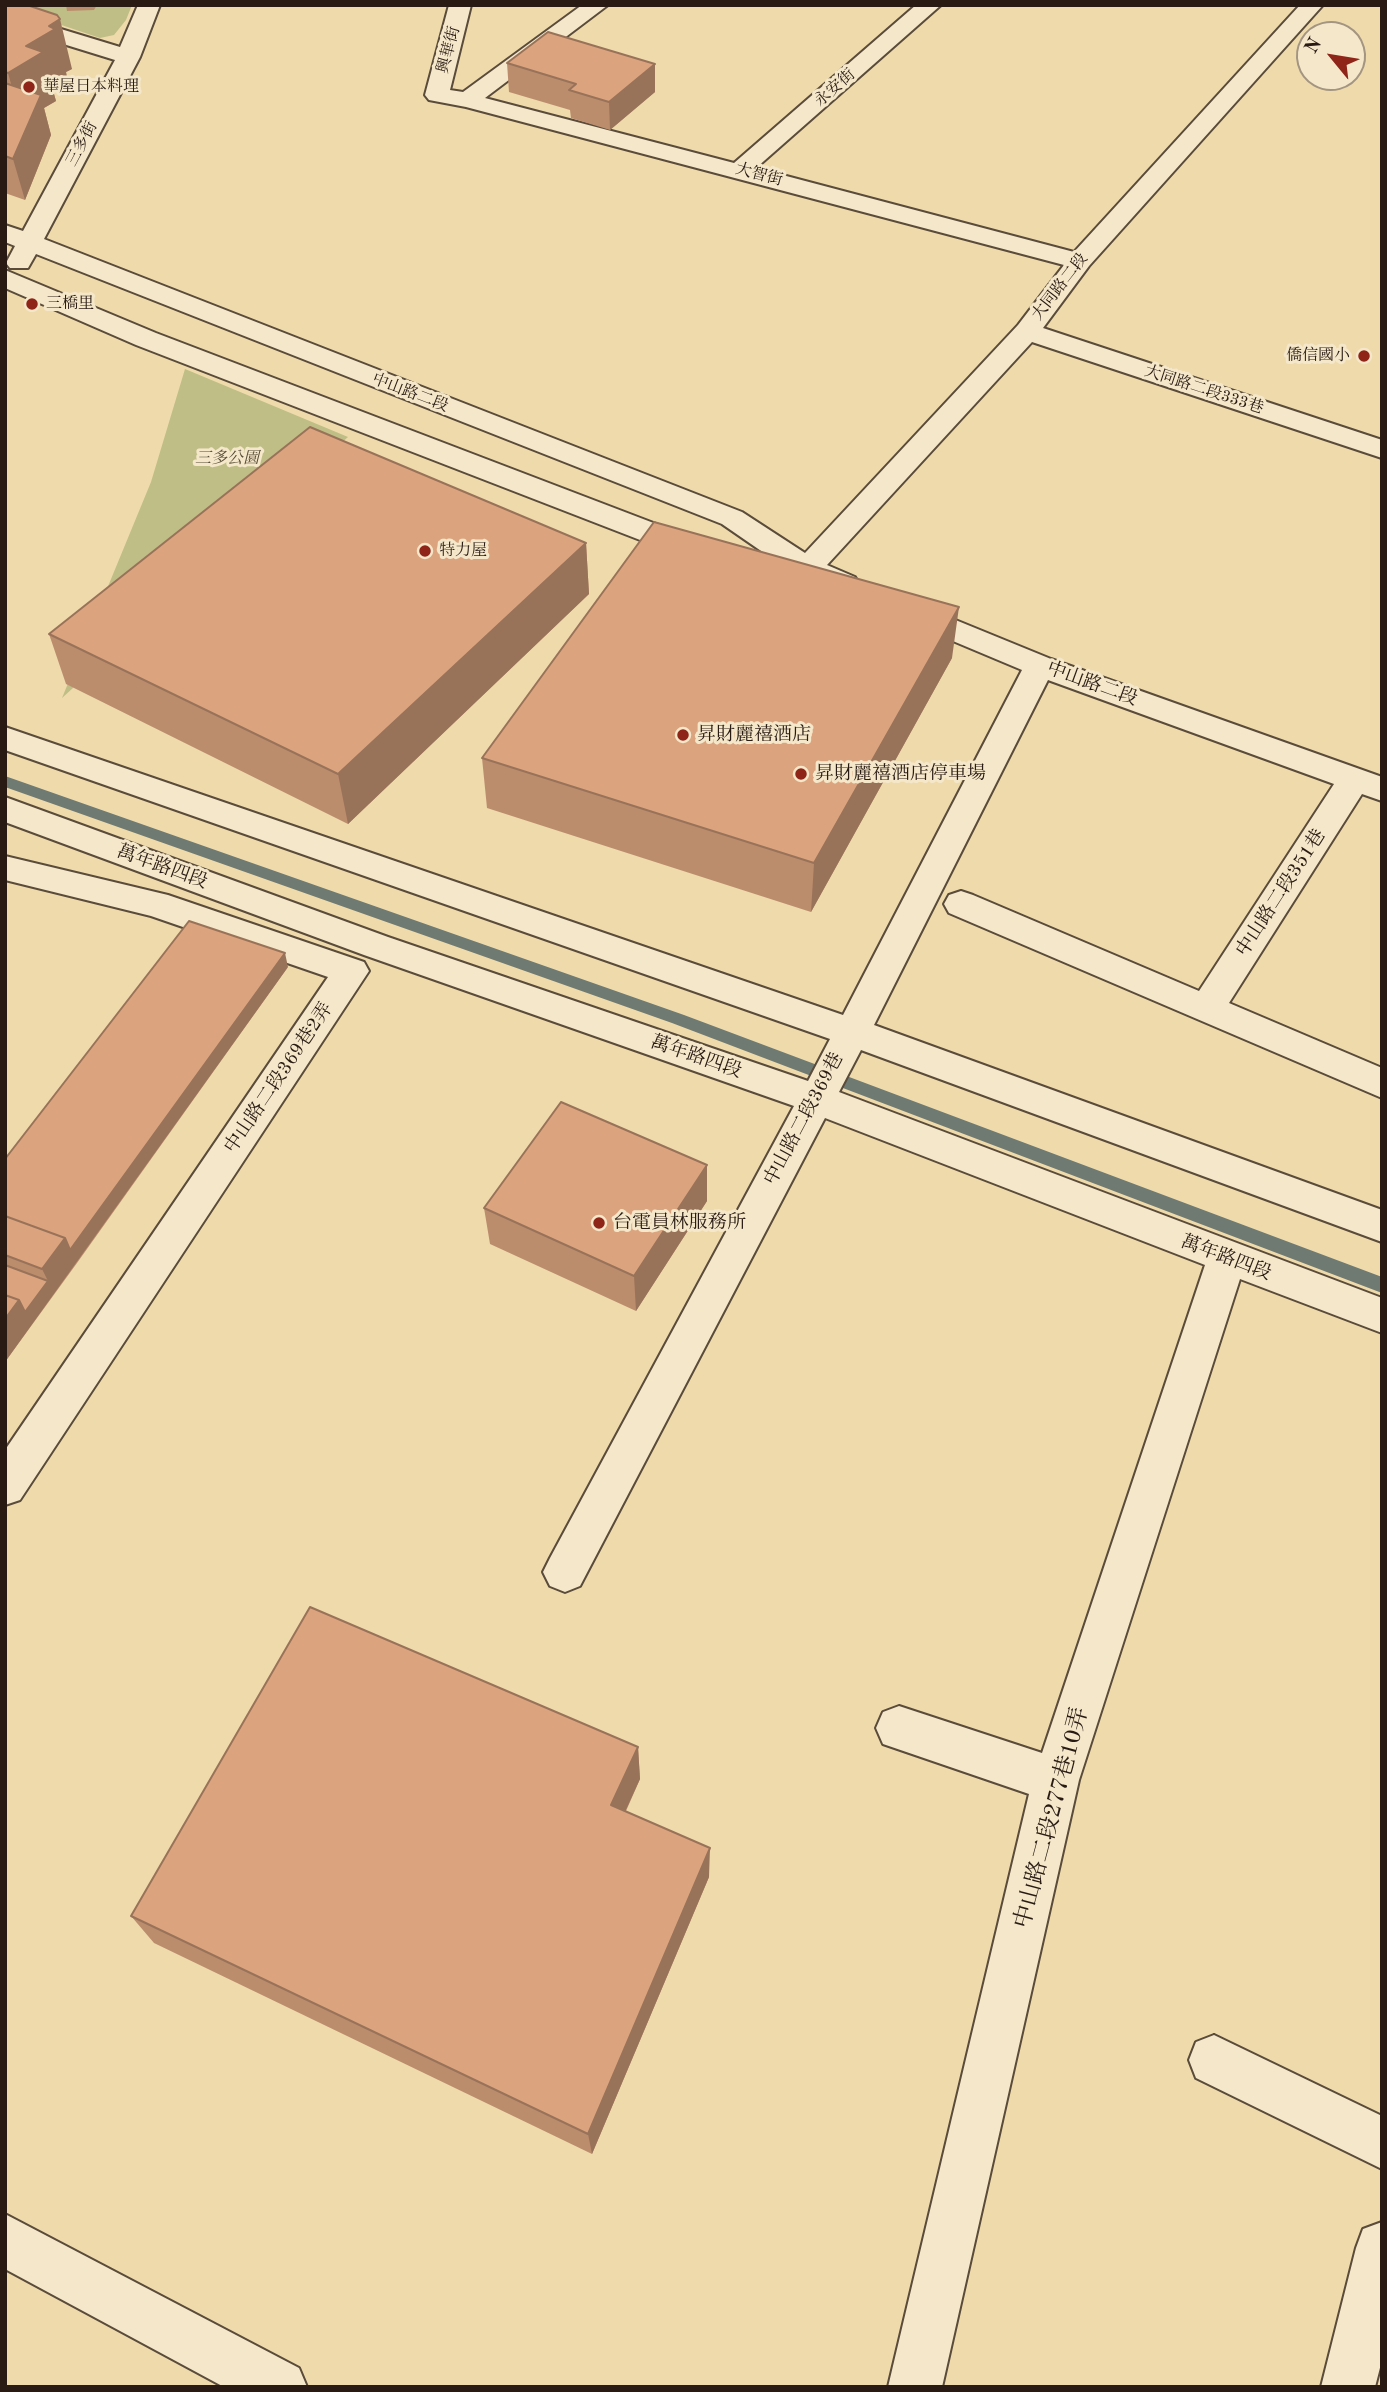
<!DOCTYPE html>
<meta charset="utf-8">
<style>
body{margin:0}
#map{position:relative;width:1387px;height:2392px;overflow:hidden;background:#efdaac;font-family:"Old Standard TT",serif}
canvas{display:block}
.frame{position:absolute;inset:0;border:7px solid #291b14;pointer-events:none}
.north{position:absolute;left:1296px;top:21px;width:70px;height:70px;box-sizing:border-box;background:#f5e7c9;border:2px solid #a39581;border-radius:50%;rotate:300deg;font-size:19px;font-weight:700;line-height:28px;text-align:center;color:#291b14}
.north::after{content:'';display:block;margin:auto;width:24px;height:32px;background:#8f2418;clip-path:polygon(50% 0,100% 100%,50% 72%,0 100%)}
</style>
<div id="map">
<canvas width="1387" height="2392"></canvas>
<div class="frame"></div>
<div class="north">N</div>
</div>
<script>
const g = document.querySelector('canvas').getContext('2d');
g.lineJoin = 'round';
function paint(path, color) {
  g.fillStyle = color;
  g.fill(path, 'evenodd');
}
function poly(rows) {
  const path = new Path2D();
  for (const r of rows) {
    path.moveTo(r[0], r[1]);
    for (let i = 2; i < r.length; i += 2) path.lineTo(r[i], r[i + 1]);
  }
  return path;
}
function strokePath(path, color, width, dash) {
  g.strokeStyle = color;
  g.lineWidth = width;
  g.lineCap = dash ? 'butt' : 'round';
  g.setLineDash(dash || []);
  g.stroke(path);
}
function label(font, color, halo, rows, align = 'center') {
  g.font = font + ' "Old Standard TT","Noto Serif TC",serif';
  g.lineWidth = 6;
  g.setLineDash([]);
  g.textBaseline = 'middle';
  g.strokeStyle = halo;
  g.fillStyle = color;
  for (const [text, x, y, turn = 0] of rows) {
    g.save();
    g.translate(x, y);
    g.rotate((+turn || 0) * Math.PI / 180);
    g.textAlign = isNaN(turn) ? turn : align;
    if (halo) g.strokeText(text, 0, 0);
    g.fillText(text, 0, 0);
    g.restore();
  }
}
paint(poly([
 [132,5,126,20,114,35,100,38,5,6],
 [185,369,348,437,62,698,151,482]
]), '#bfbe86');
paint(poly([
 [5,776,684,1015,1382,1277,1382,1293,672,1023,5,787,5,776]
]), '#6e7a72');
const minor = poly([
 [138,5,160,5,140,57,44,239,742,512,805,553,1018,325,1064,265,466,107,429,100,425,95,449,5,471,5,450,90,463,92,582,5,608,5,485,98,734,163,916,5,941,5,756,168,1074,252,1300,5,1323,5,1089,266,1043,328,1382,440,1382,458,1032,342,827,565,855,577,859,584,855,591,844,594,833,591,796,575,722,524,36,254,28,268,10,268,6,263,15,246,5,242,5,225,23,231,115,60,5,26,5,12,120,47,138,5],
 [5,270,156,333,706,543,710,550,706,557,695,559,684,557,136,345,5,288,5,270],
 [909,601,1051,659,1382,777,1382,801,1362,794,1229,1003,1382,1068,1382,1098,949,913,944,904,949,895,961,891,973,895,1199,991,1334,784,1048,680,874,1025,1382,1210,1382,1242,861,1050,839,1092,1382,1298,1382,1333,1240,1279,1079,1780,942,2387,888,2387,1029,1794,883,1744,876,1728,883,1712,899,1706,1042,1753,1205,1265,825,1118,580,1586,565,1592,550,1586,543,1572,550,1558,794,1106,364,955,5,822,5,797,388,937,808,1081,830,1039,5,750,5,727,843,1015,1022,670,898,618,894,611,898,604,909,601],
 [5,856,168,895,364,962,369,971,20,1500,5,1505,5,1450,328,977,151,916,5,880,5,856],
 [1214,2035,1382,2116,1382,2169,1196,2078,1189,2060,1196,2042,1214,2035],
 [5,2214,299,2368,307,2387,224,2387,5,2269,5,2214],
 [1382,2222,1382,2360,1375,2387,1321,2387,1356,2248,1363,2229,1382,2222]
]);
strokePath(minor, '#5a4b3a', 4);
paint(minor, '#f5e7c9');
paint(poly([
 [5,5,72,69,66,72,67,78,52,87,56,101,44,108,51,135,25,200,5,193],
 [66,5,97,5,94,10,67,11],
 [507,63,655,64,655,92,610,130,571,118,570,110,509,92],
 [586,543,589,594,348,824,66,684,49,634],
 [952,658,811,912,487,808,482,758],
 [288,967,77,1263,5,1362,5,1159],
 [707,1201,636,1311,490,1244,484,1208],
 [638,1747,640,1779,626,1811,709,1877,592,2154,154,1943,131,1916]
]), '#bc8d6d');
paint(poly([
 [60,19,72,69,66,72,67,78,52,87,56,101,44,108,51,135,25,200,13,159,22,123,8,73,26,46,49,26],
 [655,64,655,92,610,130,609,102],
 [586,543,589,594,348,824,338,774],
 [959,607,952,658,811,912,814,863],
 [285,953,288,967,5,1362,5,1319,19,1300,48,1281,42,1269,65,1238],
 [707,1165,707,1201,636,1311,634,1276],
 [638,1747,640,1779,614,1836,611,1805],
 [710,1848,709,1877,592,2154,588,2134]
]), '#997359');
const building = poly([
 [5,5,27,5,57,15,60,19,49,26,55,29,26,46,43,52,8,73,5,72,5,5],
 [548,32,655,64,609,102,569,90,576,84,507,63,548,32],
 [5,83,41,95,13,159,5,156,5,83],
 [310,427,586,543,338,774,49,634,310,427],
 [654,522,959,607,814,863,482,758,654,522],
 [189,921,285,953,70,1250,65,1238,5,1216,5,1159,189,921],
 [561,1102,707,1165,634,1276,484,1208,561,1102],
 [5,1216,65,1238,42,1269,5,1255,5,1216],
 [5,1265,48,1281,25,1312,19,1300,5,1295,5,1265],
 [5,1295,19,1300,5,1319,5,1295],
 [310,1607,638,1747,611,1805,710,1848,588,2134,131,1916,310,1607]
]);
paint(building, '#dba47f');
strokePath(building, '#997359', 2);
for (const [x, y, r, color] of [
 [29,87,7,"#8f2418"],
 [32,304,7,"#8f2418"],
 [1364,356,7,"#8f2418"],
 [425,551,7,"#8f2418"],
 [683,735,7,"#8f2418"],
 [801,774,7,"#8f2418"],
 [599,1223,7,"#8f2418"]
]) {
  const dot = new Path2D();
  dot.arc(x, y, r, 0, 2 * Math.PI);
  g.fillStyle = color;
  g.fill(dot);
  strokePath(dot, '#f5e7c9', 2.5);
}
label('16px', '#291b14', '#f5e7c9', [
 ["興華街",449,50,-75],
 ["永安街",835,88,-41],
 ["三多街",82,144,-62],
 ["大智街",759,175,15],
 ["大同路二段",1060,287,-52],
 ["大同路二段333巷",1204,390,18],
 ["中山路二段",410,393,21]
]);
label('16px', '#291b14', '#f5e7c9', [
 ["華屋日本料理",43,87],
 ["三橋里",46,304],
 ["僑信國小",1350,356,"right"],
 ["特力屋",439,551]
], 'left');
label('italic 16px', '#564c36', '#f5e7c9', [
 ["三多公園",227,459]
]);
label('19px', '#291b14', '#f5e7c9', [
 ["中山路二段",1092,684,20],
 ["萬年路四段",162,867,20],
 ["中山路二段351巷",1281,893,-57],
 ["萬年路四段",696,1057,19],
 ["中山路二段369巷2弄",279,1078,-56],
 ["中山路二段369巷",804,1119,-62],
 ["萬年路四段",1226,1258,21]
]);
label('19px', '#291b14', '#f5e7c9', [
 ["昇財麗禧酒店",697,735],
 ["昇財麗禧酒店停車場",815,774],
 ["台電員林服務所",613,1223]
], 'left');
label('23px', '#291b14', '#f5e7c9', [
 ["中山路二段277巷10弄",1052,1818,-75]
]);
</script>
